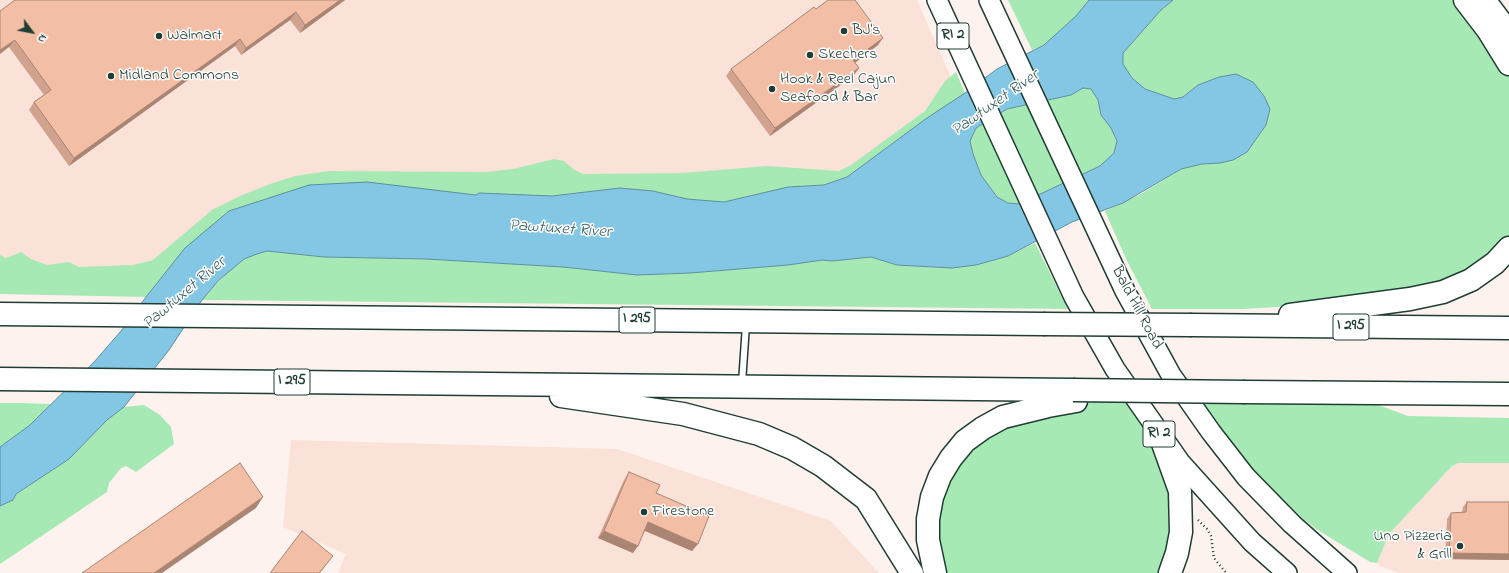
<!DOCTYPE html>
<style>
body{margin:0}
#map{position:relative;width:1509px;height:573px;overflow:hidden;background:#fdf2ed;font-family:"Indie Flower",sans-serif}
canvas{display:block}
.north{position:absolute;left:12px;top:12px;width:40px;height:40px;-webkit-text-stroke:3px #fff;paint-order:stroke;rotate:122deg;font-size:11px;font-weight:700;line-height:16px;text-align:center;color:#1f3d34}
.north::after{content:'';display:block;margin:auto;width:14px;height:18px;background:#1f3d34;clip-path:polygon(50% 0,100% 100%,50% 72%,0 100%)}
</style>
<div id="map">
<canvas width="1509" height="573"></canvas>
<div class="north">N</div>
</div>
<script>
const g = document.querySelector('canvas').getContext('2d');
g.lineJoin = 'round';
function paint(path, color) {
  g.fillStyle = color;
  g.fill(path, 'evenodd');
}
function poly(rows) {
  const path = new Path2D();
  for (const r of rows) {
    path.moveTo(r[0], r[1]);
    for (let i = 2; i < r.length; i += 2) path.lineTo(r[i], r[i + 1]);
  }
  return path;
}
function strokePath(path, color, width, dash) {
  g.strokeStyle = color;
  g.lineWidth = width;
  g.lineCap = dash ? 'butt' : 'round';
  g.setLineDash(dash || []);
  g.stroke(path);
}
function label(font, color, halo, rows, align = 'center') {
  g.font = font + ' "Indie Flower",sans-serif';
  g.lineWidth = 3;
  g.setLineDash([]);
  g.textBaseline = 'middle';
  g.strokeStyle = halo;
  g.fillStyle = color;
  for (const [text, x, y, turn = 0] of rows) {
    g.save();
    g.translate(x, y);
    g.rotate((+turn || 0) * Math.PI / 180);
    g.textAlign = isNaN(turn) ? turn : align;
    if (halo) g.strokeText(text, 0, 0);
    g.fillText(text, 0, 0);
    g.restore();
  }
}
paint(poly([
 [0,0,917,0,960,98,848,186,160,274,0,273],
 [291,440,618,449,831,521,879,573,338,573,346,554,283,527],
 [1458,463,1509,463,1509,573,1398,573,1380,566,1377,563,1389,534,1452,466]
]), '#fae2d8');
paint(poly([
 [1008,0,1089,0,1076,16,1060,32,1044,45,1032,50],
 [1173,0,1458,0,1509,77,1509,239,1489,262,1439,286,1294,306,1243,309,1152,309,1126,259,1105,211,1141,194,1181,169,1202,164,1220,163,1247,152,1266,125,1237,74,1219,77,1198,85,1183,97,1174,99,1145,89,1132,78,1123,64,1123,53,1161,10],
 [956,72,965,93,927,118,847,177,824,185,788,187,724,202,687,199,653,191,620,188,552,196,480,194,185,248,146,297,0,294,0,255,6,258,21,252,31,259,47,265,69,262,79,267,133,265,153,260,212,210,240,196,270,184,295,176,329,171,485,172,513,169,554,159,564,161,573,169,583,174,682,173,767,166,839,171,851,165,925,111,945,81],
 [1083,88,1091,89,1098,100,1101,115,1111,128,1117,141,1114,153,1100,166,1019,204,1008,203,997,197,981,175,973,154,970,141,976,128,1007,109,1071,95],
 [1035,243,1068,309,202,300,231,268,244,259,267,251,324,257,426,259,563,267,637,275,690,273,788,265,822,260,832,261,871,257,897,265,952,268,976,265,1008,256],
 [1220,395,1354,396,1408,416,1509,418,1509,463,1458,463,1452,466,1389,534,1377,563,1370,562,1316,529,1261,485,1191,404],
 [1137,400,1175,472,1169,573,936,573,929,521,967,441,1072,403],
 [0,403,21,403,51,404,30,425,0,447],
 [144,405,160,415,171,427,174,444,136,472,126,466,121,468,109,483,107,492,0,564,0,506,13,500,16,494,69,459,107,420,124,407]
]), '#a7e9b4');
const water = poly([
 [1089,0,1173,0,1161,10,1123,53,1123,64,1132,78,1145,89,1174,99,1183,97,1198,85,1219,77,1236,74,1253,82,1264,96,1270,109,1266,125,1247,152,1233,160,1220,163,1202,164,1181,169,1123,203,1072,222,1008,256,976,265,952,268,897,265,871,257,832,261,822,260,788,265,690,273,637,275,563,267,426,259,324,257,267,251,257,254,244,259,219,280,202,300,169,350,124,407,107,420,69,459,16,494,13,500,0,506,0,447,30,425,95,361,121,331,146,297,185,248,229,211,309,185,367,182,476,195,479,193,552,196,620,188,653,191,687,199,724,202,788,187,824,185,847,177,927,118,965,93,997,69,1044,45,1076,16,1089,0],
 [1083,88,1091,89,1098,100,1101,115,1111,128,1117,141,1114,153,1100,166,1019,204,1008,203,997,197,981,175,973,154,970,141,976,128,1007,109,1071,95,1083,88]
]);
paint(water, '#83c7e4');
strokePath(water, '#5b909e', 1);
const service = poly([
 [742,383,746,325]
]);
const primary = poly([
 [937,0,1074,297,1115,369,1180,462,1252,542,1287,573],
 [989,0,1125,291,1171,375,1211,432,1246,477,1292,524,1347,573]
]);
const motorway = poly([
 [1465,0,1488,30,1509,64],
 [1488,5,1509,33],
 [0,314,1043,324],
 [1290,315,1410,299,1443,292,1471,280,1495,263,1509,248],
 [1192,325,1509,328],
 [0,379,1073,390],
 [1245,392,1509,394],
 [561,396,683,414,759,434,792,448,823,466,866,499,912,573],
 [1160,435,1180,491,1181,532,1177,553,1170,573],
 [935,573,928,540,928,519,932,497,940,476,951,458,965,441,983,428,1003,417,1048,406,1076,401]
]);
strokePath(service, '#1f3d34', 9);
strokePath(primary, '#1f3d34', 22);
strokePath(motorway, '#1f3d34', 25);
strokePath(poly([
 [1198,520,1207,529,1211,536,1214,558,1226,573]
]), '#1f3d34', 2.5, [1, 3]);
strokePath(service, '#fff', 6);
strokePath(primary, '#fff', 19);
strokePath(motorway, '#fff', 22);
const motorwayBridge = poly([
 [1043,324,1192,325],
 [1073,390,1245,392]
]);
strokePath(motorwayBridge, '#1f3d34', 25, []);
strokePath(motorwayBridge, '#fff', 22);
paint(poly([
 [15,0,345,0,300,33,290,20,241,55,235,46,69,166,29,110,34,102,44,95,9,47],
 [878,45,855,63,859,68,853,76,770,136,726,76,731,69],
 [629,472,656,493,692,551,645,531,633,553,598,538,624,480],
 [1467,502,1509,502,1509,560,1445,559,1447,519,1451,513,1462,512,1463,507]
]), '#d1a38f');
paint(poly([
 [340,0,345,0,300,33,305,25],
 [296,12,290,20,241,55,246,48],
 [883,38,878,45,848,68,853,60],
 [240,39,235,46,69,166,74,158],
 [15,40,9,47,0,54,0,50],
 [859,68,853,76,770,136,775,128],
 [263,497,256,508,162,573,154,573],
 [648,522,698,544,692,551,643,530],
 [604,531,638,546,633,553,598,538],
 [1449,553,1509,554,1509,560,1445,559],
 [333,556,320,573,319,573]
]), '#aa8574');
const building = poly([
 [15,0,340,0,305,25,296,12,246,48,240,39,74,158,34,102,51,90,15,40,0,50,0,11,15,0],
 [828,0,855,0,883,38,853,60,859,68,775,128,731,69,814,7,816,9,828,0],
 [240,463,263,497,154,573,82,573,240,463],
 [629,472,660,485,656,493,709,516,698,544,648,522,638,546,604,531,629,472],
 [1467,502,1509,502,1509,554,1449,553,1451,513,1466,512,1467,502],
 [302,531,333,556,319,573,270,573,302,531]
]);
paint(building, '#f3bea6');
strokePath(building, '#aa8574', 1);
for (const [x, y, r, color] of [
 [844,31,4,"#1f3d34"],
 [159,36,4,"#1f3d34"],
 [810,55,4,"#1f3d34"],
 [111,76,4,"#1f3d34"],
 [772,89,4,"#1f3d34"],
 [644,512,4,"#1f3d34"],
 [1460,546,4,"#1f3d34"]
]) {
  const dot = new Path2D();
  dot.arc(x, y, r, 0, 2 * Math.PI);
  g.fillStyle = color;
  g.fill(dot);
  strokePath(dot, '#fff', 1.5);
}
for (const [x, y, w] of [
 [953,36,32],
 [637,320,36],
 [1351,327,36],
 [292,382,36],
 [1159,434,32]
]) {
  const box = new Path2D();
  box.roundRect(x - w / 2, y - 13, w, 26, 3);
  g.fillStyle = '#fff';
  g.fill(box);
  strokePath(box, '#1f3d34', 1);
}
label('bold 15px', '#1f3d34', null, [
 ["RI 2",953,36],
 ["I 295",637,320],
 ["I 295",1351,327],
 ["I 295",292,382],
 ["RI 2",1159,434]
]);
label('16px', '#1f3d34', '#fff', [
 ["BJ's",852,31],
 ["Walmart",167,36],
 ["Skechers",818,55],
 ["Midland Commons",119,76],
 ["Hook & Reel Cajun",780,80],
 ["Seafood & Bar",780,98],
 ["Firestone",652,512],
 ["Uno Pizzeria",1452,537,"right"],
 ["& Grill",1452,555,"right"]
], 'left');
label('16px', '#1f3d34', '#fff', [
 ["Bald Hill Road",1136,308,62]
]);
label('italic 17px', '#386060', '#fff', [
 ["Pawtuxet River",996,104,-35],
 ["Pawtuxet River",560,230,4],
 ["Pawtuxet River",185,294,-40]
]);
</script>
